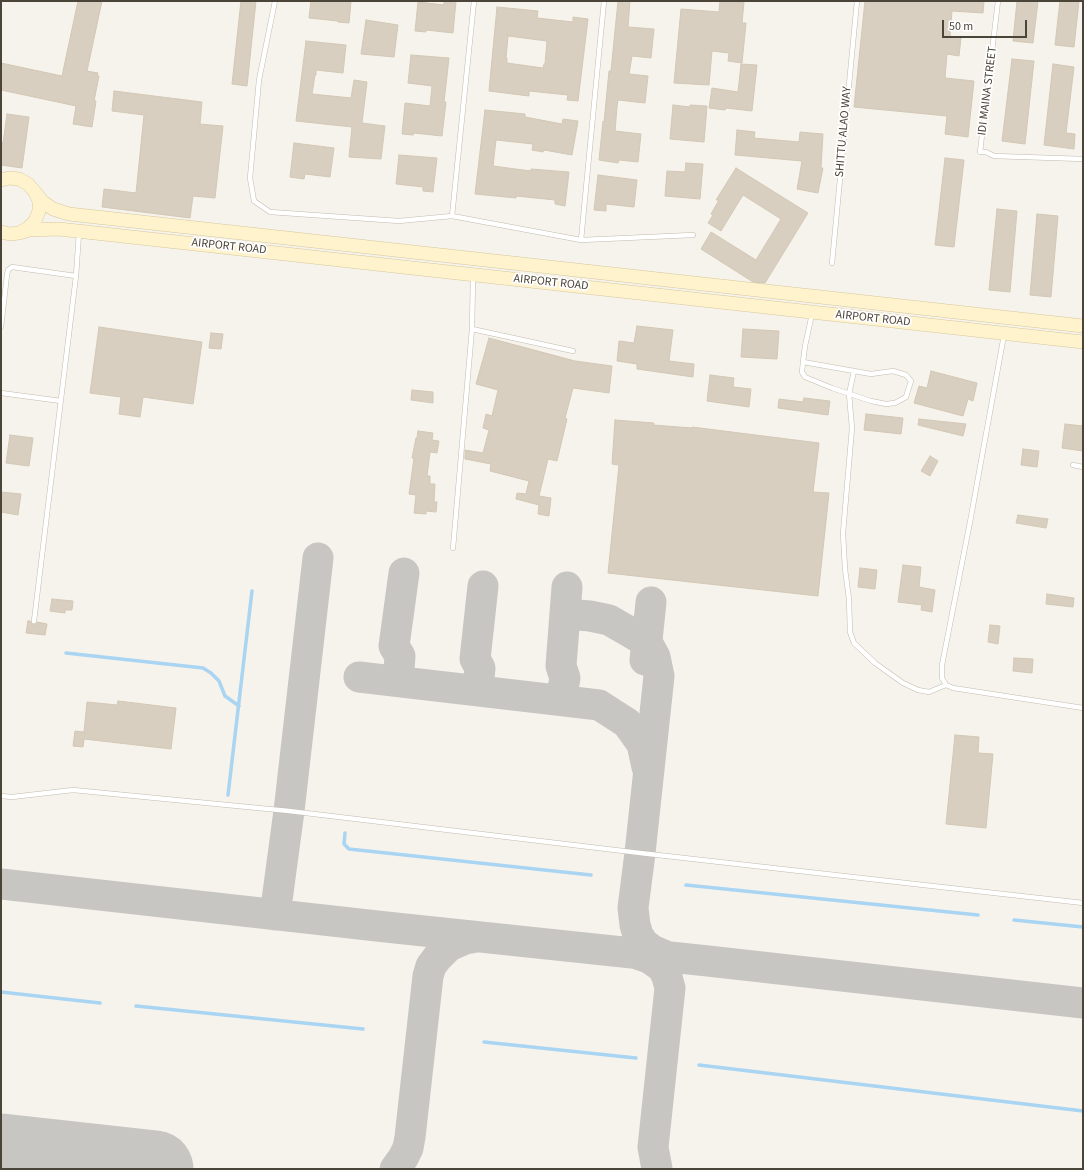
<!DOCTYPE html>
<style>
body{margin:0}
#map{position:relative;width:1084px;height:1170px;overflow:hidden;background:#f6f3ec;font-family:"Source Sans 3",sans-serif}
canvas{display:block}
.frame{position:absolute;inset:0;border:2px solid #4b4439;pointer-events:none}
.scale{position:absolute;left:942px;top:20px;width:85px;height:18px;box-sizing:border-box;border:2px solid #4b4439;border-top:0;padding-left:5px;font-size:12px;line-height:14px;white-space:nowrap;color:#4b4439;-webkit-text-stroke:3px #fff;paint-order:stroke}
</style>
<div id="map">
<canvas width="1084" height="1170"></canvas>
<div class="frame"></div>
<div class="scale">50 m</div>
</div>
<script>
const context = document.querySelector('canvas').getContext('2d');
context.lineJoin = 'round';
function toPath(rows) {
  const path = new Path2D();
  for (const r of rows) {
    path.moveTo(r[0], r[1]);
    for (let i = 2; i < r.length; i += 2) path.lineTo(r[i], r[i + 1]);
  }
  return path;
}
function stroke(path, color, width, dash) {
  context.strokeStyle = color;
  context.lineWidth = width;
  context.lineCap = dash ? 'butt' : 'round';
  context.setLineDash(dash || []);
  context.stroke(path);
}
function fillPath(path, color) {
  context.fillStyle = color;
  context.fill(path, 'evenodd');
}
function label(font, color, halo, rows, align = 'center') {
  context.font = font + ' "Source Sans 3",sans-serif';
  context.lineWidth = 3.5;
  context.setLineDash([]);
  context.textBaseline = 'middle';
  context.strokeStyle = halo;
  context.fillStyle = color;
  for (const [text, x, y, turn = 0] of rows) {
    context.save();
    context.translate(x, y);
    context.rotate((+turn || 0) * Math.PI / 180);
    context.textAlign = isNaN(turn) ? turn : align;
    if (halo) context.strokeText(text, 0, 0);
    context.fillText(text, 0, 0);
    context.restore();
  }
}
const stream = toPath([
 [66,653,203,668,211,673,219,681,225,696,239,706],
 [228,795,252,591],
 [345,833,344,844,349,849,591,875],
 [686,885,978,915],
 [1014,920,1083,927],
 [1,992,100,1003],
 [136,1006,363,1029],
 [484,1042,636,1058],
 [699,1065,1083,1111]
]);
const taxiway = toPath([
 [565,614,590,616,609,620,647,642,655,657,659,676,640,853,633,908,635,925,638,935,643,943,652,950,668,957],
 [645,660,651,602],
 [359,677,599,705,627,723,642,744,647,767],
 [392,681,399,670,400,656,394,646,404,573],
 [471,690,479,678,480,668,475,659,483,586],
 [555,700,563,689,565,678,561,666,567,587],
 [1,884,386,927,708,961,1083,1003],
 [275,915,289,811,318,558],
 [637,954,649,958,663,968,667,977,670,988,653,1147,657,1169],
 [395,1169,403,1158,408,1148,410,1137,428,976,431,966,437,958,449,946,465,939,477,937]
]);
const runway = toPath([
 [1,1152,155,1169]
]);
const building = toPath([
 [78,1,102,1,87,71,98,73,97,76,99,76,94,101,96,101,92,127,73,124,76,106,1,90,1,63,62,76,78,1],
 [241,1,256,1,247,86,232,84,241,1],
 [311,1,351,1,349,23,338,22,338,21,309,18,311,1],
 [444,1,456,1,453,33,426,30,426,32,415,31,418,2,444,5,444,1],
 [618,1,630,1,628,27,654,29,651,58,632,56,629,74,648,76,645,103,618,100,617,107,615,131,641,134,638,162,619,160,618,163,599,160,603,121,604,122,609,71,611,71,618,1],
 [720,1,744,2,742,23,746,23,742,63,728,61,729,53,712,51,709,85,674,83,681,9,719,12,720,1],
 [865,1,951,1,963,2,964,1,984,1,983,13,952,11,950,36,961,38,959,56,947,54,945,78,974,81,968,137,945,134,947,116,854,107,865,1],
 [1017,1,1038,1,1033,43,1013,41,1017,1],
 [1060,1,1079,1,1074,47,1055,45,1060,1],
 [497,7,538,11,537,18,573,22,573,17,588,19,578,101,567,100,568,95,529,91,529,96,489,91,497,7],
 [508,36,547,41,545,64,544,64,543,68,507,63,507,58,506,58,508,36],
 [366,20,398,25,394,57,361,54,366,20],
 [306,41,346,45,343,73,316,70,316,75,315,75,312,94,351,98,354,80,367,82,362,123,385,126,381,159,349,157,352,127,296,121,306,41],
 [411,55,449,58,444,102,446,102,442,136,414,133,413,135,402,134,405,103,430,106,432,86,408,83,411,55],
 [1012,59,1034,61,1025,144,1002,141,1012,59],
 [741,64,757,65,752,111,726,108,725,110,709,108,712,88,738,92,741,64],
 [1053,64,1074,67,1066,133,1075,134,1074,149,1044,145,1053,64],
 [114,91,202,102,200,124,223,126,215,198,193,196,190,218,102,207,104,189,136,193,144,115,112,111,114,91],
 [673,105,690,107,690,105,707,106,704,142,670,139,673,105],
 [485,110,525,114,525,117,562,124,563,119,578,121,572,155,544,150,543,152,532,150,533,144,496,140,493,166,531,171,531,169,569,172,565,206,555,204,555,200,516,196,516,198,475,194,485,110],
 [7,114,29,117,22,168,1,165,1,143,3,143,7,114],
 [737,130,755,132,754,138,799,142,800,132,823,134,821,168,823,168,818,193,797,189,802,161,735,155,737,130],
 [294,143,334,148,330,177,305,174,304,179,290,177,294,143],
 [399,155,437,158,433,192,423,191,423,187,396,184,399,155],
 [945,158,964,160,954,247,935,245,945,158],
 [686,163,703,164,700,199,665,196,667,171,685,172,686,163],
 [736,168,808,213,765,283,753,282,701,249,711,232,756,260,781,219,743,195,721,231,708,223,713,215,711,214,719,200,716,200,736,168],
 [598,175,637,180,634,207,606,204,606,211,594,210,598,175],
 [997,209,1017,211,1010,292,989,290,997,209],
 [1037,214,1058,216,1051,297,1030,295,1037,214],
 [637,326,673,330,669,361,694,364,693,377,637,369,637,364,617,361,619,341,634,343,637,326],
 [99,327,202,342,193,404,143,397,140,417,119,414,121,397,90,393,99,327],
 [743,329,779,331,777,359,741,357,743,329],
 [211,333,223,334,221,349,209,348,211,333],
 [489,338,575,361,612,366,609,393,573,388,565,418,567,419,557,461,548,459,539,496,551,498,549,516,538,514,539,505,516,499,517,493,526,494,529,481,490,471,491,464,465,459,465,450,483,453,489,430,483,428,486,414,492,416,498,390,476,384,489,338],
 [931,371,977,383,973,401,968,399,963,416,914,403,919,386,927,388,931,371],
 [710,375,734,378,733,387,751,389,749,407,707,401,710,375],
 [412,390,433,392,433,403,411,400,412,390],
 [804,398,830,401,828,415,778,408,779,399,803,402,804,398],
 [866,414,903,418,901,434,864,430,866,414],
 [919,419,966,424,963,436,918,425,919,419],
 [615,420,654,423,653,425,692,428,692,427,819,443,813,492,829,493,818,596,608,573,619,465,612,464,615,420],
 [1065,424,1083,426,1083,451,1062,448,1065,424],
 [418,431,433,433,432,440,439,441,437,453,430,452,427,476,430,476,430,484,435,484,434,502,437,502,436,512,426,511,426,514,414,513,416,495,409,494,414,458,412,458,416,438,417,438,418,431],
 [10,435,33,438,29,466,6,463,10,435],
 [1023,449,1039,451,1037,467,1021,465,1023,449],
 [930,456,938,461,930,476,921,471,930,456],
 [1,492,21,494,18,515,1,512,1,492],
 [1018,515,1048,519,1046,528,1016,523,1018,515],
 [903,565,921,567,919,587,935,590,932,612,921,610,922,605,898,602,903,565],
 [860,568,877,570,875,589,858,587,860,568],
 [1047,594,1074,598,1073,607,1046,604,1047,594],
 [52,599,73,601,72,610,65,610,65,613,50,611,52,599],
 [28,621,30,621,33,625,36,624,37,622,47,624,45,635,26,633,28,621],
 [990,625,1000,626,998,644,988,642,990,625],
 [1014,658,1033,659,1032,673,1013,671,1014,658],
 [118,701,176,708,171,749,84,739,83,747,73,746,75,731,84,732,87,702,117,705,118,701],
 [955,735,979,737,978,753,993,754,986,828,946,824,955,735]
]);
const service = toPath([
 [275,1,259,80,250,178,254,201,270,212,399,221,452,216,581,240,693,235],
 [998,1,980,152,986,152,994,156,1083,159],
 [452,216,474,1],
 [581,240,604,1],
 [832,263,857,1],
 [1,327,7,275,8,270,12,267,76,276],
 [472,329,573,351],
 [1004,335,970,522,942,665,942,678,946,685,953,688,1083,708],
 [803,362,871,374,893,371,906,375,911,381,906,397,895,403,886,404,871,401,832,388,805,377,802,372,803,362,805,346,812,314],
 [854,371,849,394,852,428,843,533,845,569,849,599,850,632,854,643,875,663,903,683,918,690,929,692,946,685],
 [1,393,61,401],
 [1073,465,1083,467],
 [453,548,472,329,473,276],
 [34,621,76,276,79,233],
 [1,796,12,797,73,790,289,811,640,853,1083,903]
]);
const secondary = toPath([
 [1,180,9,178,19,179,28,184,35,192,39,201,39,211,35,221,28,228,19,233,10,234,1,232],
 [35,192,43,202,53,209,69,214,1083,326],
 [19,233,29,230,59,229,1083,342]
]);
const streetNames = [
 ["IDI MAINA STREET",988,91,-83],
 ["SHITTU ALAO WAY",844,132,-85],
 ["AIRPORT ROAD",229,247,6],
 ["AIRPORT ROAD",551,283,6],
 ["AIRPORT ROAD",873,319,6]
];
stroke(stream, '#a9d4f2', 3.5);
stroke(taxiway, '#c8c6c3', 31);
stroke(runway, '#c8c6c3', 77);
fillPath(building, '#d8cfc1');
stroke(building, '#d3c7b4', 1);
stroke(service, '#c2bbae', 5.5);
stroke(secondary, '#d6c79b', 14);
stroke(service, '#fff', 4.5);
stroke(secondary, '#fff3cd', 13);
label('12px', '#4b4439', '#fff', streetNames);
</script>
